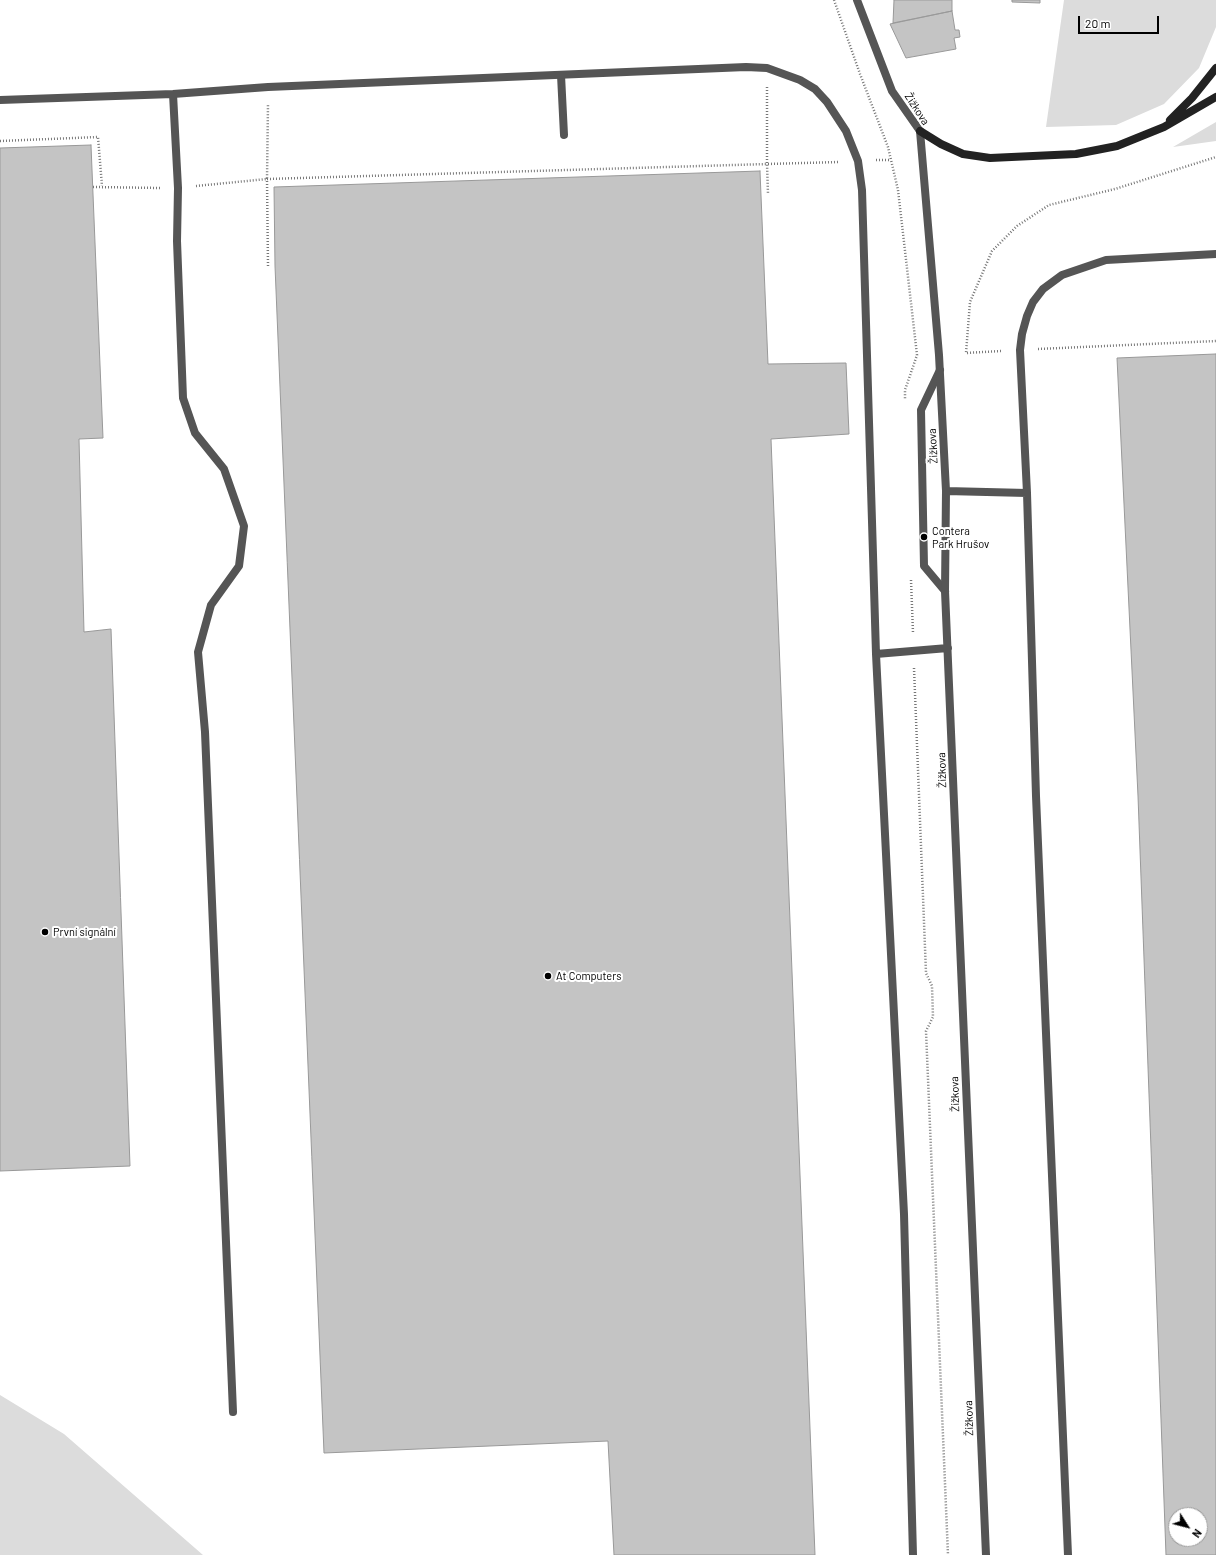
<!DOCTYPE html>
<meta charset="utf-8">
<style>
body{margin:0}
#map{position:relative;width:1216px;height:1555px;overflow:hidden;background:#fff;font-family:Barlow,sans-serif}
canvas{display:block}
.north{position:absolute;left:1168px;top:1507px;width:40px;height:40px;box-sizing:border-box;background:#fff;border:1px solid #999;border-radius:50%;rotate:126deg;font-size:11px;font-weight:700;line-height:16px;text-align:center;color:#000}
.north::after{content:'';display:block;margin:auto;width:14px;height:18px;background:#000;clip-path:polygon(50% 0,100% 100%,50% 72%,0 100%)}
.scale{position:absolute;left:1078px;top:16px;width:81px;height:18px;box-sizing:border-box;border:2px solid #000;border-top:0;padding-left:5px;font-size:12px;line-height:14px;white-space:nowrap;color:#000;-webkit-text-stroke:3px #fff;paint-order:stroke}
</style>
<div id="map">
<canvas width="1216" height="1555"></canvas>
<div class="north">N</div>
<div class="scale">20 m</div>
</div>
<script>
const context = document.querySelector('canvas').getContext('2d');
context.lineJoin = 'round';
function fillPath(path, color) {
  context.fillStyle = color;
  context.fill(path, 'evenodd');
}
function toPath(rows) {
  const path = new Path2D();
  for (const r of rows) {
    path.moveTo(r[0], r[1]);
    for (let i = 2; i < r.length; i += 2) path.lineTo(r[i], r[i + 1]);
  }
  return path;
}
function stroke(path, color, width, dash) {
  context.strokeStyle = color;
  context.lineWidth = width;
  context.lineCap = dash ? 'butt' : 'round';
  context.setLineDash(dash || []);
  context.stroke(path);
}
function label(font, color, halo, rows, align = 'center') {
  context.font = font + ' Barlow,sans-serif';
  context.lineWidth = 4;
  context.setLineDash([]);
  context.textBaseline = 'middle';
  context.strokeStyle = halo;
  context.fillStyle = color;
  for (const [text, x, y, turn = 0] of rows) {
    context.save();
    context.translate(x, y);
    context.rotate((+turn || 0) * Math.PI / 180);
    context.textAlign = isNaN(turn) ? turn : align;
    if (halo) context.strokeText(text, 0, 0);
    context.fillText(text, 0, 0);
    context.restore();
  }
}
const green = toPath([
 [1064,0,1216,0,1216,27,1199,68,1164,104,1116,125,1046,127],
 [1216,122,1216,141,1173,147],
 [0,1395,64,1434,203,1555,0,1555]
]);
const building = toPath([
 [894,0,952,0,952,11,893,23,894,0],
 [1012,0,1040,0,1040,3,1012,2,1012,0],
 [952,11,955,30,959,30,960,37,954,38,956,49,906,58,890,24,952,11],
 [91,145,103,438,79,439,84,632,111,629,130,1166,0,1171,0,148,91,145],
 [760,171,768,364,846,363,849,434,771,439,815,1555,614,1555,608,1441,324,1453,275,266,274,187,760,171],
 [1216,354,1216,1555,1166,1555,1138,796,1117,358,1216,354],
 [1176,1515,1200,1515,1200,1539,1176,1539,1176,1515]
]);
const path = toPath([
 [834,0,860,74,888,147,898,190,917,355,905,390,905,399],
 [767,87,767,164,839,162],
 [0,141,98,137,102,186],
 [876,160,891,160],
 [196,186,267,179,268,104],
 [93,187,161,188],
 [268,266,267,179,767,164,768,194],
 [1038,349,1216,341],
 [1001,351,966,353,970,302,992,251,1017,226,1049,205,1115,189,1216,157],
 [911,580,913,633],
 [914,668,926,973,932,986,933,1017,926,1031,948,1555]
]);
const service = toPath([
 [561,75,564,135],
 [940,370,921,410,924,566,945,591]
]);
const minor = toPath([
 [173,94,178,188,177,241,183,398,195,433,224,469,244,526,239,566,211,605,198,652,205,732,233,1412],
 [0,100,173,94,268,87,746,67,767,68,800,80,815,89,827,102,846,131,858,161,862,190,876,654,904,1214,913,1555],
 [920,131,939,355,946,491,945,591,986,1555],
 [946,491,1027,493,1020,350,1022,334,1027,316,1033,302,1043,289,1062,275,1106,260,1216,254],
 [1027,493,1036,796,1068,1555],
 [876,654,948,648]
]);
const tertiary = toPath([
 [857,0,892,91,920,131]
]);
const secondary = toPath([
 [1170,120,1192,98,1216,68],
 [920,131,941,144,963,154,990,158,1076,154,1117,146,1164,127,1216,97]
]);
const markers = [
 [924,537,4,"#000"],
 [45,932,4,"#000"],
 [548,976,4,"#000"]
];
const streetNames = [
 ["Žižkova",917,109,57],
 ["Žižkova",933,446,-93],
 ["Žižkova",942,770,-92],
 ["Žižkova",955,1094,-92],
 ["Žižkova",969,1418,-92]
];
const poiNames = [
 ["Contera",932,531],
 ["Park Hrušov",932,544],
 ["První signální",53,932],
 ["At Computers",556,976]
];
fillPath(green, '#dcdcdc');
fillPath(building, '#c4c4c4');
stroke(building, '#999', 1);
stroke(path, '#777', 2.5, [1, 2]);
stroke(service, '#555', 8);
stroke(minor, '#555', 8);
stroke(tertiary, '#555', 8);
stroke(secondary, '#222', 8);
for (const [x, y, r, color] of markers) {
  const dot = new Path2D();
  dot.arc(x, y, r, 0, 2 * Math.PI);
  context.fillStyle = color;
  context.fill(dot);
  stroke(dot, '#fff', 1.5);
}
label('11px', '#000', '#fff', streetNames);
label('11px', '#000', '#fff', poiNames, 'left');
</script>
